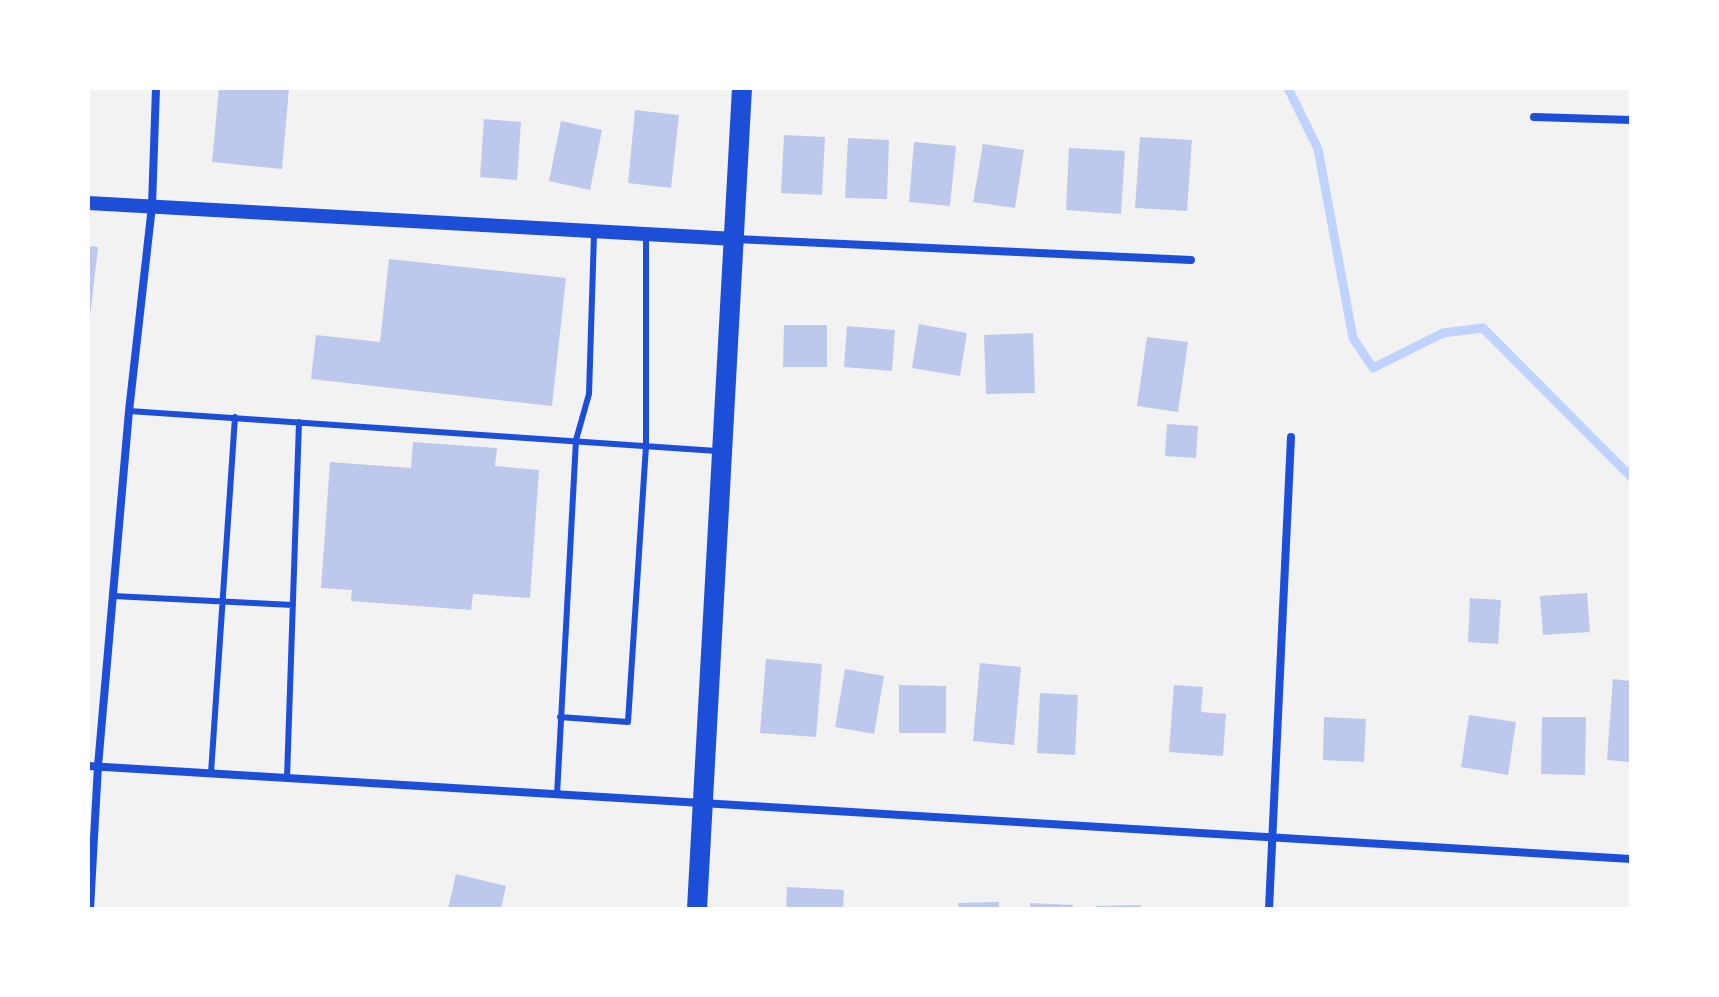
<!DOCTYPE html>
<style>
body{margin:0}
#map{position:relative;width:1719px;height:997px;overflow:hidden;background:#f2f2f2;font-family:"Work Sans",sans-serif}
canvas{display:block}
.frame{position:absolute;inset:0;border:90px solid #fff;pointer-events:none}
</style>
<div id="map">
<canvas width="1719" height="997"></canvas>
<div class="frame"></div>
</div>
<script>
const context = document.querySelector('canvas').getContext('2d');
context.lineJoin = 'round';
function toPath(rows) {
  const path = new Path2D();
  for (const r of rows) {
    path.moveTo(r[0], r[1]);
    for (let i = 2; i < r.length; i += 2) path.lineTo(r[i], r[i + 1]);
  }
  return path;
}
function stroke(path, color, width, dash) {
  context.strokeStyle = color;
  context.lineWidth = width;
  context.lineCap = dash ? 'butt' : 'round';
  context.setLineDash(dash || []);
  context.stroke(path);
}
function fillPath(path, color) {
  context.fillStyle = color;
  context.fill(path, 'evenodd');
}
const stream = toPath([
 [1288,88,1318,149,1353,338,1373,368,1443,333,1483,328,1631,477]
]);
const building = toPath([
 [219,88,289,88,282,169,212,162],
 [635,110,679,115,671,188,628,183],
 [484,119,521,122,517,180,480,177],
 [561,121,602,130,590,190,549,181],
 [784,135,825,137,822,195,781,193],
 [1140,137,1192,140,1187,211,1135,208],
 [848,138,889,140,887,199,845,198],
 [914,142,956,146,950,206,909,202],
 [983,144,1024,150,1015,208,973,202],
 [1069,148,1125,151,1121,214,1066,210],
 [88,246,98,247,90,317,88,317],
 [389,259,566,278,552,406,311,379,316,335,380,342],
 [919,324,967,333,960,376,912,368],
 [784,325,827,325,827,367,783,367],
 [847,326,895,330,892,371,844,367],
 [1033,333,1035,393,986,394,984,335],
 [1147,337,1188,342,1178,412,1137,406],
 [1167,424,1198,426,1196,458,1165,456],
 [413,442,497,448,495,466,539,470,530,598,473,594,471,610,351,601,352,590,321,588,330,462,411,468],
 [1587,593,1590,632,1543,635,1540,596],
 [1470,598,1501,600,1498,644,1468,642],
 [766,659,822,664,816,737,760,733],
 [980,663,1021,667,1014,745,973,741],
 [845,669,884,676,874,734,835,727],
 [1613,679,1631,681,1631,762,1607,760],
 [899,685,946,686,946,733,899,733],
 [1174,685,1203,687,1201,712,1226,714,1223,756,1169,752],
 [1040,693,1078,695,1075,755,1037,753],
 [1469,715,1516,722,1508,775,1461,767],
 [1324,717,1366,719,1364,762,1323,760],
 [1542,717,1586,717,1585,775,1541,774],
 [456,874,506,886,501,909,448,909],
 [787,887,844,890,843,909,786,909],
 [999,902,999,909,959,909,958,903],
 [1030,903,1073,905,1073,909,1030,909],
 [1141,905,1141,909,1096,909,1096,906]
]);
const service = toPath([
 [129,411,717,451],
 [113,596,293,605],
 [560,717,628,722,646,446,646,234],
 [211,773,235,417],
 [287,778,299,422],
 [557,795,576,440,589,394,594,234]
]);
const minor = toPath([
 [1534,117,1631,120],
 [735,239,1191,260],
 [88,766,1631,859],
 [90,909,98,766,129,411,152,206,156,88],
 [1269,909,1291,437]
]);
const tertiary = toPath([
 [88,203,735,239]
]);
const primary = toPath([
 [697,909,742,88]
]);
stroke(stream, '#bfd3fe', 9);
fillPath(building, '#bdc9ec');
stroke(service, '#1d4ed8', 6);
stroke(minor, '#1d4ed8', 8);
stroke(tertiary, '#1d4ed8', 14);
stroke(primary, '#1d4ed8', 20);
</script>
